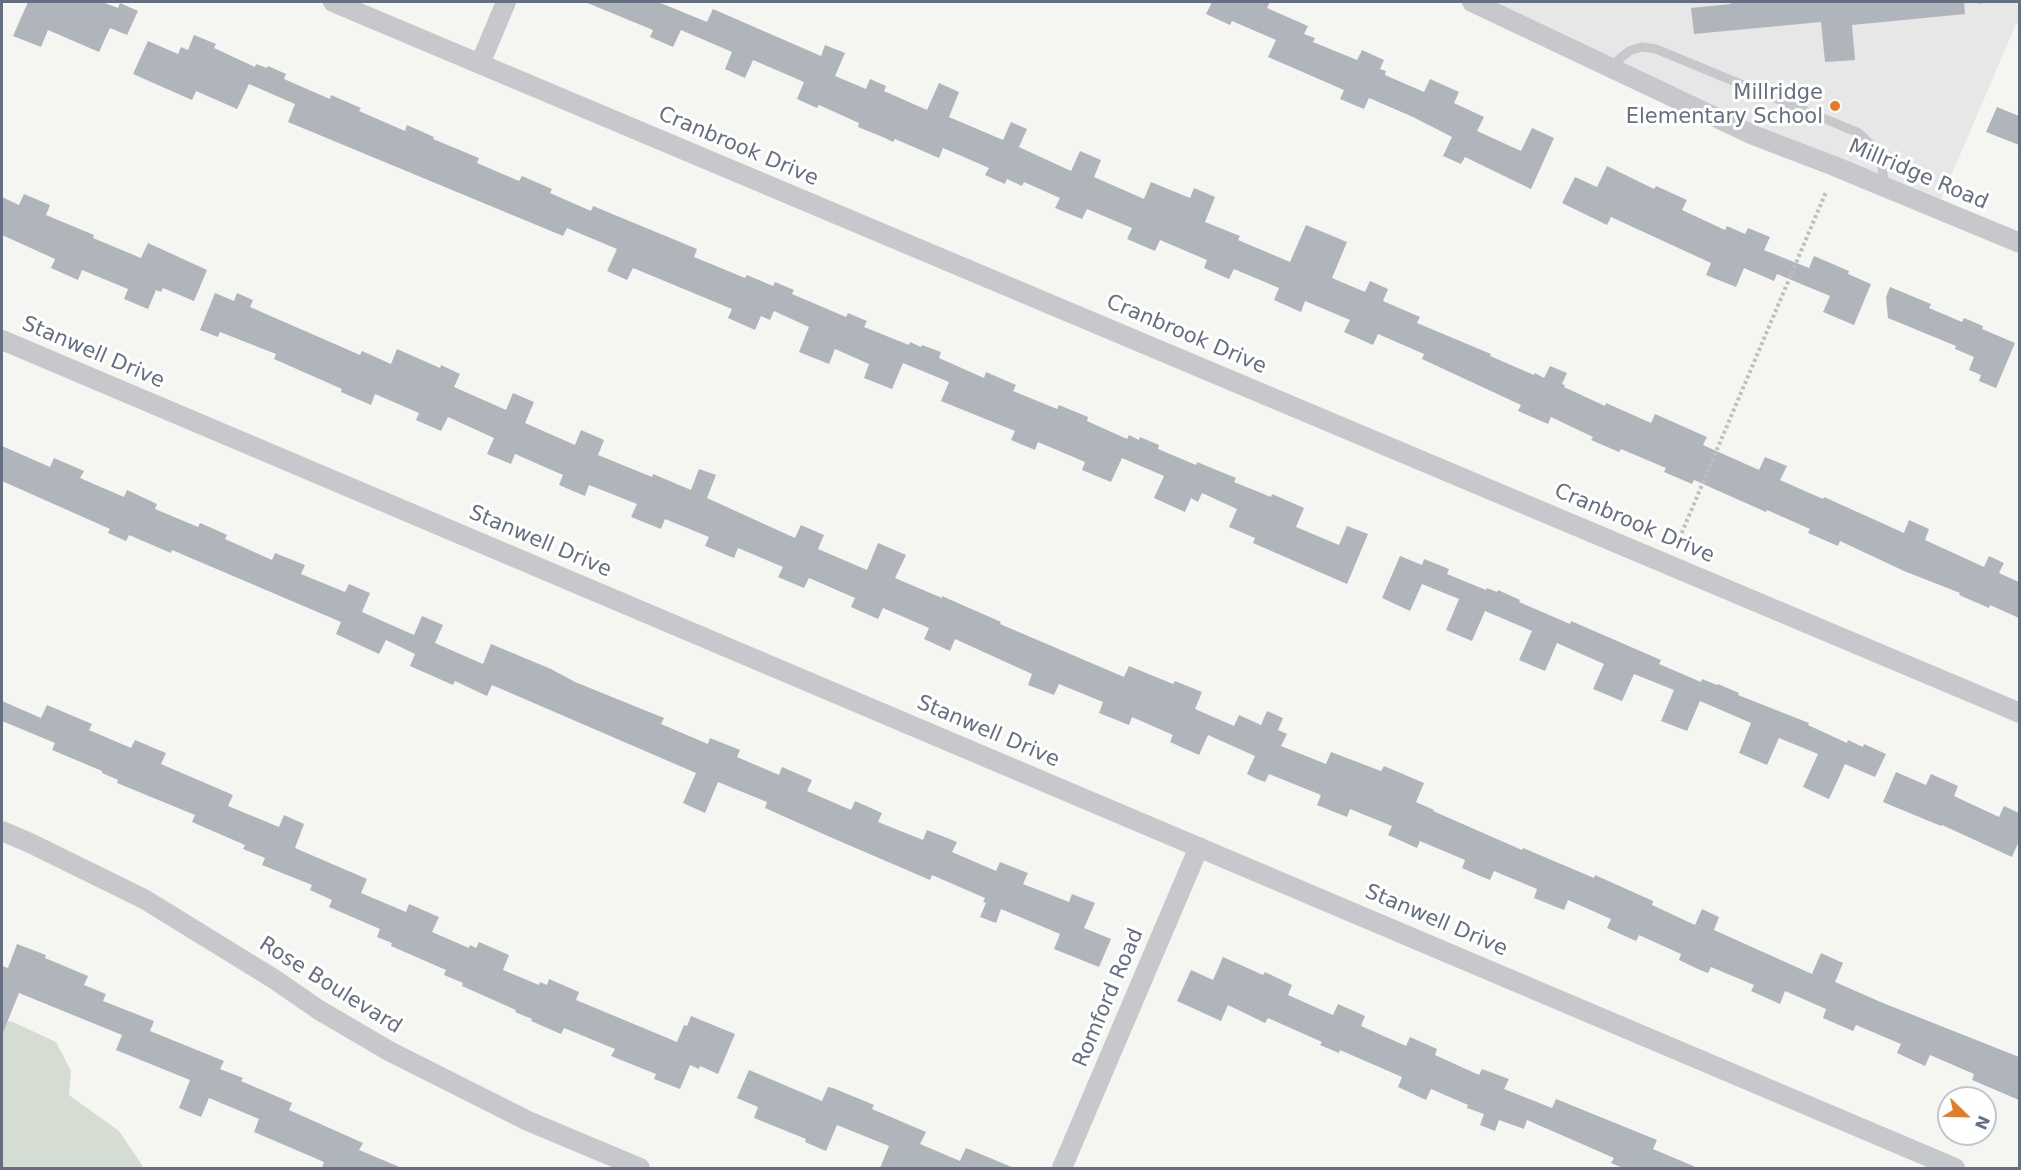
<!DOCTYPE html>
<style>
body{margin:0}
#map{position:relative;width:2021px;height:1170px;overflow:hidden;background:#f5f6f2;font-family:"DejaVu Sans",sans-serif}
canvas{display:block}
.frame{position:absolute;inset:0;border:3px solid #646f84;pointer-events:none}
.north{position:absolute;left:1937px;top:1086px;width:60px;height:60px;box-sizing:border-box;background:#fff;border:2px solid #c1c5ce;border-radius:50%;rotate:113deg;font-size:16px;font-weight:700;line-height:24px;text-align:center;color:#646f84}
.north::after{content:'';display:block;margin:auto;width:21px;height:27px;background:#e67b23;clip-path:polygon(50% 0,100% 100%,50% 72%,0 100%)}
</style>
<div id="map">
<canvas width="2021" height="1170"></canvas>
<div class="frame"></div>
<div class="north">N</div>
</div>
<script>
const context = document.querySelector('canvas').getContext('2d');
context.lineJoin = 'round';
function fillPath(path, color) {
  context.fillStyle = color;
  context.fill(path, 'evenodd');
}
function toPath(rows) {
  const path = new Path2D();
  for (const r of rows) {
    path.moveTo(r[0], r[1]);
    for (let i = 2; i < r.length; i += 2) path.lineTo(r[i], r[i + 1]);
  }
  return path;
}
function stroke(path, color, width, dash) {
  context.strokeStyle = color;
  context.lineWidth = width;
  context.lineCap = dash ? 'butt' : 'round';
  context.setLineDash(dash || []);
  context.stroke(path);
}
function label(font, color, halo, rows, align = 'center') {
  context.font = font + ' "DejaVu Sans",sans-serif';
  context.lineWidth = 6;
  context.setLineDash([]);
  context.textBaseline = 'middle';
  context.strokeStyle = halo;
  context.fillStyle = color;
  for (const [text, x, y, turn = 0] of rows) {
    context.save();
    context.translate(x, y);
    context.rotate((+turn || 0) * Math.PI / 180);
    context.textAlign = isNaN(turn) ? turn : align;
    if (halo) context.strokeText(text, 0, 0);
    context.fillText(text, 0, 0);
    context.restore();
  }
}
const built = toPath([
 [1472,2,2019,2,2020,25,2016,24,1937,209]
]);
const green = toPath([
 [11,1021,56,1042,71,1071,69,1095,119,1131,144,1168,2,1168,2,1023]
]);
const building = toPath([
 [28,2,102,2,118,8,120,3,138,11,127,35,110,28,99,52,48,30,41,47,13,36],
 [585,2,658,2,707,22,713,9,821,56,825,45,845,53,835,76,866,89,870,79,886,86,884,91,927,110,939,83,959,92,949,117,1003,140,1011,122,1027,129,1019,147,1071,171,1080,151,1101,160,1094,177,1144,199,1151,182,1190,198,1194,188,1215,197,1205,222,1240,236,1238,240,1290,262,1306,225,1347,242,1332,278,1365,292,1370,281,1388,289,1383,301,1420,317,1417,323,1491,354,1490,356,1534,375,1535,373,1544,378,1550,366,1567,373,1562,384,1565,385,1564,387,1605,406,1606,403,1651,423,1655,414,1707,437,1703,445,1759,470,1765,457,1787,466,1780,480,1823,499,1824,497,1904,533,1909,520,1929,529,1925,540,1984,567,1989,556,2004,563,1999,573,2019,582,2019,618,1990,605,1989,608,1959,595,1960,593,1904,571,1840,541,1838,546,1808,533,1810,529,1767,510,1766,512,1694,480,1692,484,1664,472,1666,468,1621,449,1619,452,1591,440,1593,437,1551,417,1548,424,1518,411,1521,405,1422,359,1424,354,1378,334,1373,345,1344,332,1350,320,1305,301,1301,312,1274,300,1279,288,1234,269,1229,279,1204,268,1207,260,1160,240,1155,251,1127,239,1132,228,1087,209,1082,219,1055,208,1060,198,1024,182,1022,186,1007,179,1005,184,985,175,989,168,943,148,939,158,895,139,893,142,885,138,858,127,859,123,819,105,817,108,797,99,804,82,753,60,745,78,725,69,732,52,681,30,673,47,650,37,653,30],
 [1212,2,1270,2,1267,8,1308,26,1304,34,1315,38,1313,42,1357,60,1362,50,1384,60,1380,69,1386,71,1385,75,1424,92,1430,79,1459,92,1454,103,1484,117,1477,131,1521,151,1532,128,1554,138,1531,189,1465,157,1461,164,1443,156,1452,137,1413,117,1369,98,1364,109,1340,99,1344,90,1268,57,1276,40,1232,21,1230,25,1206,14],
 [1731,2,1964,2,1965,14,1852,25,1855,60,1825,62,1821,22,1694,34,1691,8,1731,4],
 [194,35,216,44,214,48,255,67,256,64,267,68,268,66,286,74,284,79,330,99,331,95,361,108,359,111,405,131,407,125,434,137,433,139,479,158,477,163,519,181,522,176,552,189,550,193,591,211,593,206,697,249,694,257,745,278,747,275,773,286,775,282,794,290,792,294,846,317,848,313,867,321,864,327,909,345,910,342,921,347,922,345,941,352,939,358,984,378,986,372,1016,385,1013,391,1057,409,1059,405,1088,417,1087,421,1127,439,1129,435,1139,440,1140,437,1159,445,1158,449,1196,465,1197,462,1236,478,1234,482,1271,497,1272,494,1304,508,1296,527,1339,545,1347,526,1368,534,1347,584,1253,543,1255,538,1229,527,1237,509,1202,493,1198,502,1191,498,1185,512,1154,498,1164,476,1122,458,1111,482,1082,470,1085,462,1038,442,1035,450,1011,440,1015,431,941,401,949,382,903,363,892,389,864,378,869,364,835,349,829,364,799,352,809,327,774,311,770,320,761,316,755,330,728,318,732,309,633,268,627,280,607,271,617,249,567,228,563,236,288,122,295,104,249,84,237,109,196,91,192,100,133,74,148,41,178,54,181,47,188,50],
 [1997,107,2019,116,2019,145,1986,132],
 [1607,166,1654,189,1656,186,1687,200,1682,210,1725,230,1727,226,1745,234,1748,228,1770,237,1764,250,1809,268,1814,256,1849,271,1848,274,1871,284,1854,325,1823,312,1830,296,1777,274,1774,281,1744,268,1736,287,1706,275,1711,263,1611,217,1607,225,1562,203,1575,177,1597,187],
 [24,194,50,205,46,215,94,235,93,238,141,258,148,243,207,270,194,301,163,288,161,292,156,290,148,309,124,299,128,289,82,270,78,280,51,268,55,259,2,235,2,197,19,205],
 [1890,287,1931,304,1929,308,1962,322,1964,318,1983,326,1982,329,2015,343,1996,388,1979,381,1981,375,1969,370,1974,357,1955,349,1956,346,1888,318,1886,297],
 [215,293,234,301,237,293,253,300,250,307,360,355,362,351,391,364,397,349,440,368,441,365,460,374,454,387,506,410,513,393,534,402,525,423,575,445,581,430,604,440,598,455,652,477,653,474,691,490,699,469,716,475,707,498,795,538,801,525,824,535,818,549,867,570,878,543,906,555,895,578,942,598,942,596,1001,622,1000,624,1124,677,1129,666,1173,684,1175,681,1202,692,1195,709,1234,726,1239,715,1261,725,1267,711,1283,718,1278,730,1287,734,1281,746,1326,764,1331,752,1381,771,1384,766,1424,783,1416,802,1434,810,1433,811,1522,850,1523,848,1594,878,1595,875,1653,901,1652,905,1695,925,1702,909,1719,917,1714,930,1812,974,1821,953,1843,963,1835,982,1883,1003,2019,1057,2019,1100,1972,1080,1974,1074,1930,1055,1925,1066,1897,1053,1901,1044,1856,1025,1853,1031,1823,1018,1826,1009,1785,991,1780,1004,1751,991,1754,985,1711,967,1708,973,1700,970,1679,960,1681,954,1639,935,1636,941,1607,928,1611,919,1568,900,1564,910,1534,898,1537,889,1494,871,1490,880,1480,876,1462,868,1465,860,1420,841,1417,848,1388,835,1392,826,1350,809,1347,817,1317,805,1321,795,1269,774,1265,782,1257,779,1247,774,1255,756,1208,735,1199,755,1170,742,1173,735,1132,717,1129,725,1099,713,1103,702,1059,684,1054,695,1028,685,1032,674,955,639,950,651,924,639,929,628,883,608,878,619,851,607,855,598,809,578,804,588,778,577,783,567,738,548,734,558,705,546,709,537,665,519,661,529,631,517,637,504,589,485,585,496,559,485,563,475,515,454,511,464,487,454,494,438,448,417,441,431,416,420,419,413,375,394,371,405,341,392,342,389,274,359,276,354,220,332,218,337,200,330],
 [2,446,50,467,54,458,84,471,80,478,124,497,127,490,157,504,155,509,198,527,200,523,214,529,227,535,225,539,272,560,275,553,305,565,301,574,345,592,349,584,370,593,362,612,414,635,422,616,443,625,435,643,483,664,491,644,551,669,575,682,664,718,661,724,708,744,710,738,740,750,737,757,779,775,782,767,812,780,807,791,851,810,855,801,882,813,878,822,923,840,927,830,957,842,952,852,996,871,1000,862,1028,873,1023,884,1069,902,1072,894,1095,903,1084,928,1111,939,1099,967,1054,949,1060,934,1001,909,996,923,980,917,986,903,983,902,985,898,932,875,930,880,830,837,765,808,767,802,718,782,705,813,683,803,696,773,492,685,487,696,455,681,453,685,410,666,415,654,386,640,379,654,336,634,341,622,172,550,171,553,129,535,126,541,108,533,110,529,2,481],
 [1400,556,1422,565,1424,559,1449,569,1447,574,1486,590,1487,588,1497,592,1498,590,1520,600,1519,602,1570,624,1571,621,1661,660,1659,664,1701,682,1702,679,1717,685,1718,684,1739,693,1738,695,1809,723,1808,725,1847,743,1848,740,1863,747,1864,744,1886,754,1875,777,1845,764,1829,799,1803,787,1818,754,1779,738,1767,765,1739,753,1751,723,1700,701,1687,731,1661,721,1674,690,1634,674,1622,701,1593,689,1604,664,1557,643,1545,671,1519,660,1532,631,1485,611,1472,641,1446,630,1459,599,1422,584,1410,611,1382,598],
 [2,701,41,718,47,705,92,724,89,730,131,748,135,740,166,753,161,764,233,795,228,806,279,827,284,815,304,824,295,848,367,879,361,893,406,912,409,904,439,917,432,932,469,948,470,945,476,948,479,942,509,955,503,970,539,985,540,982,547,985,549,979,579,992,576,1000,677,1042,684,1025,687,1026,691,1016,735,1034,718,1074,700,1066,699,1069,690,1065,680,1089,654,1079,656,1074,611,1056,615,1049,564,1028,561,1034,531,1021,532,1019,515,1012,516,1010,462,986,463,983,444,975,446,970,391,946,392,943,377,937,380,929,329,907,332,900,310,890,312,885,262,865,265,858,243,849,245,845,192,822,195,815,117,783,118,780,102,773,102,771,52,750,55,743,2,721],
 [1896,772,1926,785,1931,774,1958,786,1954,796,1999,817,2004,806,2019,813,2019,841,2012,857,1942,825,1941,826,1883,802],
 [17,944,46,955,45,958,88,976,84,985,106,994,103,1001,154,1021,150,1031,224,1061,220,1069,243,1078,241,1081,292,1103,289,1110,363,1143,359,1150,402,1168,322,1168,324,1162,254,1132,259,1119,209,1098,201,1117,179,1108,190,1080,116,1050,122,1035,19,993,2,1035,2,966,8,968],
 [1223,957,1263,975,1265,972,1292,985,1288,995,1333,1015,1338,1004,1365,1016,1361,1026,1406,1046,1410,1037,1437,1049,1435,1055,1479,1075,1482,1069,1509,1079,1504,1089,1552,1108,1556,1099,1657,1140,1653,1149,1698,1168,1623,1168,1611,1163,1614,1158,1527,1120,1524,1129,1499,1120,1495,1131,1480,1125,1484,1114,1467,1108,1468,1105,1431,1089,1426,1100,1398,1087,1402,1077,1340,1050,1339,1053,1320,1045,1322,1042,1268,1018,1265,1023,1228,1005,1221,1021,1177,1001,1191,970,1213,980],
 [749,1070,822,1101,828,1087,833,1088,874,1105,872,1109,926,1132,920,1144,960,1161,966,1148,1014,1168,880,1168,889,1146,837,1125,826,1151,805,1142,806,1139,754,1118,758,1107,737,1098]
]);
const path = toPath([
 [1981,2,1982,3],
 [1677,544,1826,192]
]);
const lane = toPath([
 [1610,67,1629,51,1642,47,1656,49,1859,133,1879,152,1885,185]
]);
const street = toPath([
 [333,2,2020,713],
 [1472,2,1753,135,1834,166,2020,243],
 [480,64,506,2],
 [2,340,1955,1168],
 [2,831,30,843,144,899,274,979,319,1010,389,1051,528,1121,640,1168],
 [1062,1168,1199,847]
]);
const markers = [
 [1835,106,6,"#e67b23"]
];
const poiNames = [
 ["Millridge",1823,94],
 ["Elementary School",1823,118]
];
const streetNames = [
 ["Cranbrook Drive",738,147,23],
 ["Millridge Road",1918,175,23],
 ["Cranbrook Drive",1186,335,23],
 ["Stanwell Drive",93,353,23],
 ["Cranbrook Drive",1634,524,23],
 ["Stanwell Drive",540,542,23],
 ["Stanwell Drive",988,732,23],
 ["Stanwell Drive",1436,921,23],
 ["Rose Boulevard",330,986,32],
 ["Romford Road",1109,998,-67]
];
fillPath(built, '#e6e7e6');
fillPath(green, '#d5ddd3');
fillPath(building, '#b0b5bc');
stroke(path, '#bdbec1', 4, [3, 3]);
stroke(lane, '#c6c8cc', 9);
stroke(street, '#c6c8cc', 20);
for (const [x, y, r, color] of markers) {
  const dot = new Path2D();
  dot.arc(x, y, r, 0, 2 * Math.PI);
  context.fillStyle = color;
  context.fill(dot);
  stroke(dot, '#fff', 2);
}
label('21px', '#646f84', '#fff', poiNames, 'right');
label('21px', '#646f84', '#fff', streetNames);
</script>
